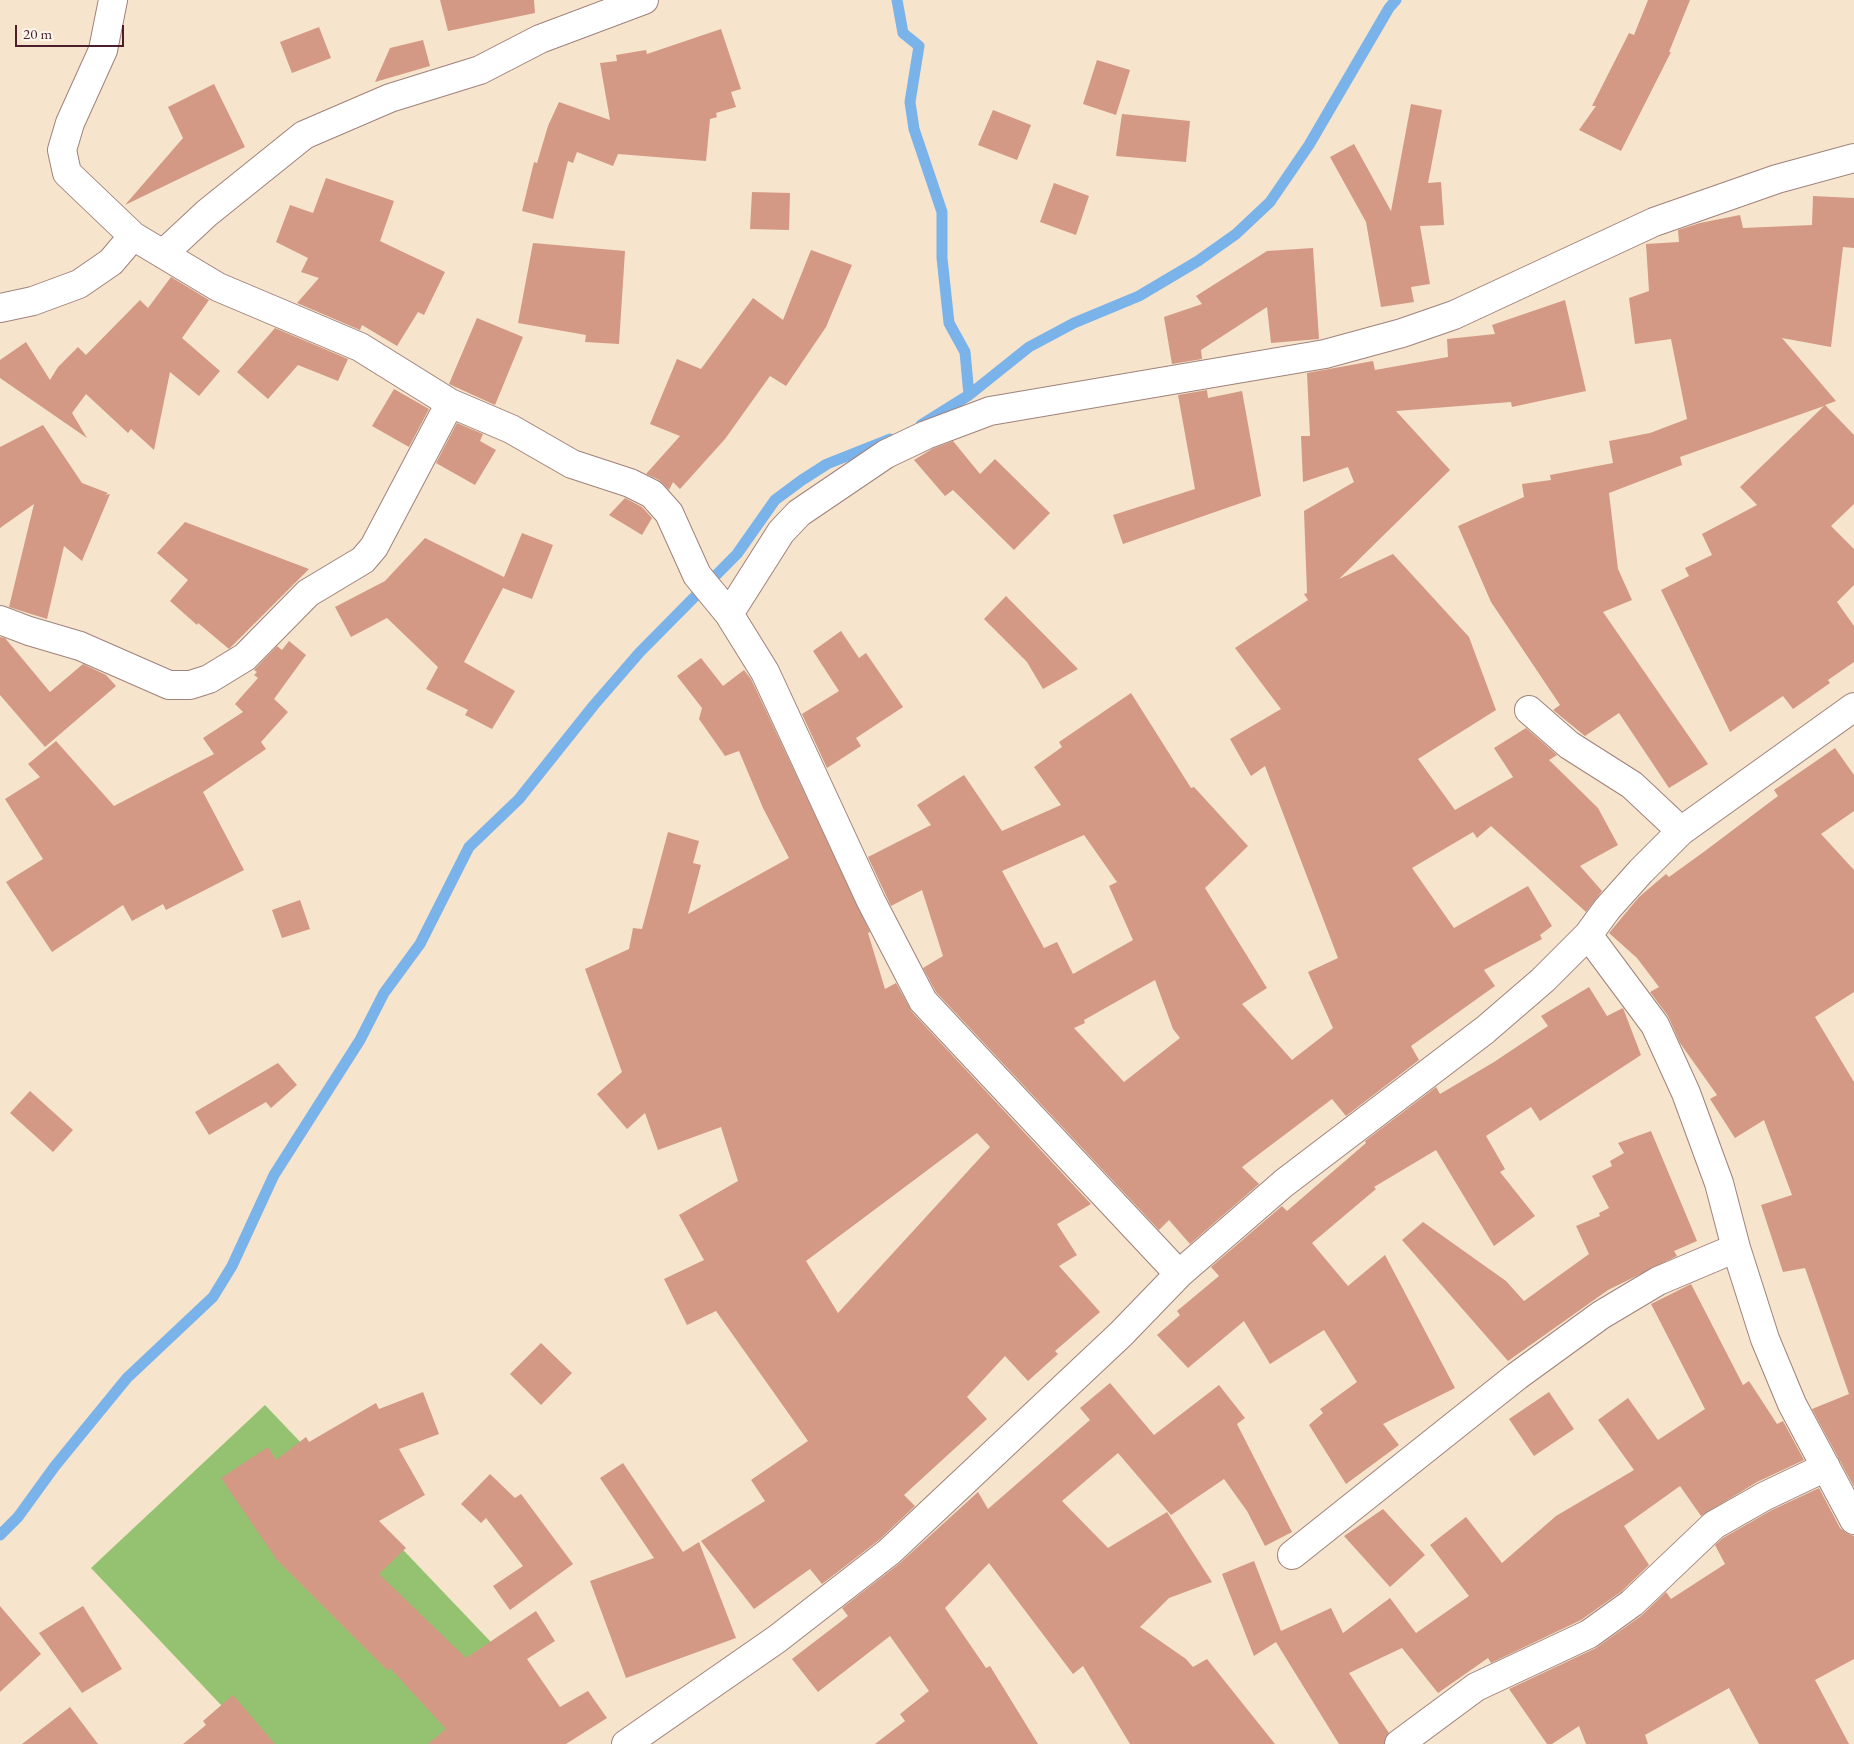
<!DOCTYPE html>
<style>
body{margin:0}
#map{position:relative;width:1854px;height:1744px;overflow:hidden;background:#f6e4cc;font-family:"EB Garamond",serif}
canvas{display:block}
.scale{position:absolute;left:15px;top:25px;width:109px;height:22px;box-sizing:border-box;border:2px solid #4a1f2b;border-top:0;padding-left:6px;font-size:15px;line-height:18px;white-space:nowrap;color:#4a1f2b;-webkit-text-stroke:4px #fbf7ec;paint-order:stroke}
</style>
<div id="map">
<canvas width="1854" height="1744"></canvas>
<div class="scale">20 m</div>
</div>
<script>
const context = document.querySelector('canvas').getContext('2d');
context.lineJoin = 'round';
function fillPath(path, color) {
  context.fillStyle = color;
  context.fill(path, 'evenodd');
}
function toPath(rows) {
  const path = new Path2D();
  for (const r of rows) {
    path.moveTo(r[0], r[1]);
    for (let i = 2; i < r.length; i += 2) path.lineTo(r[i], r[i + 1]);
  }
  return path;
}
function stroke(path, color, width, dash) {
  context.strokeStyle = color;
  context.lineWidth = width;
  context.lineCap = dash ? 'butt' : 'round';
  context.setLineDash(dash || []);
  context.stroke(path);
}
const green = toPath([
 [265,1405,529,1682,464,1744,258,1744,91,1568]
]);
const stream = toPath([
 [897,0,903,33,919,46,910,102,914,129,942,212,942,258,949,323,965,352,969,395],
 [921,425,969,395,1029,347,1074,323,1139,296,1198,261,1236,234,1270,202,1309,145,1389,8,1396,0],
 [0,1535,18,1517,55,1466,127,1378,213,1297,232,1266,274,1175,360,1040,384,993,420,944,469,847,519,799,594,705,640,652,737,554,775,500,802,480,827,464,890,439]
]);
const building = toPath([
 [440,0,534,0,535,13,448,31],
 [1648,0,1690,0,1669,52,1671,52,1621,151,1579,130,1596,106,1592,106,1629,33,1634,35],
 [319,27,331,58,292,73,280,42],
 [721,29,741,89,731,92,736,107,716,113,717,117,710,119,706,161,618,154,613,166,577,152,573,163,568,161,553,219,522,211,534,162,537,163,548,126,559,102,610,120,600,63,617,61,616,55,646,50,647,54],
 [423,40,430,66,375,82,390,48],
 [1097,60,1130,70,1116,115,1083,104],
 [214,84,245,147,125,205,183,138,168,107],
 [1411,104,1442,110,1428,183,1441,182,1444,225,1420,226,1430,284,1411,287,1414,302,1381,307,1366,222,1330,157,1354,144,1391,211],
 [993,110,1031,125,1017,160,978,145],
 [1122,114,1190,121,1186,162,1116,156],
 [326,178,394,201,380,241,445,272,424,315,418,312,397,346,362,325,360,330,297,303,319,278,301,272,308,258,276,242,290,205,313,213],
 [1054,183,1089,196,1076,235,1040,222],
 [752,192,790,193,789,230,750,229],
 [1813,196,1854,198,1854,248,1843,247,1831,347,1782,338,1836,401,1825,405,1854,435,1854,504,1831,526,1854,549,1854,585,1837,602,1854,626,1854,662,1828,680,1830,683,1793,709,1783,696,1730,732,1661,590,1689,576,1685,568,1712,555,1702,534,1757,505,1740,487,1824,406,1680,457,1682,465,1609,493,1618,569,1632,600,1603,612,1708,764,1669,788,1619,713,1585,736,1553,710,1560,705,1491,602,1458,526,1524,497,1522,484,1551,480,1550,475,1613,463,1609,441,1650,433,1687,419,1671,339,1635,344,1629,298,1649,291,1646,244,1679,242,1678,230,1700,223,1740,215,1743,228,1812,225],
 [533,243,625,251,619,344,585,342,586,335,518,323],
 [1313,248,1319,339,1271,343,1267,307,1201,350,1202,359,1172,364,1164,317,1202,304,1196,296,1267,251],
 [811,250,852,265,826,327,786,386,770,376,725,439,680,489,673,482,669,490,659,480,646,474,680,436,650,424,677,359,701,369,753,298,783,320],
 [171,277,209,300,182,338,220,371,199,396,170,372,154,450,131,429,128,433,86,394,72,413,87,438,0,378,0,360,26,342,50,380,58,367,78,347,86,355,140,300,148,308],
 [1565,300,1586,391,1512,407,1511,402,1396,411,1450,470,1339,579,1393,554,1469,637,1496,710,1418,759,1455,810,1513,777,1494,748,1526,728,1557,755,1549,760,1598,808,1618,845,1580,866,1602,891,1586,912,1491,826,1477,838,1473,832,1412,868,1454,928,1528,886,1552,926,1540,935,1542,939,1484,970,1495,986,1411,1046,1419,1060,1346,1116,1332,1099,1242,1167,1259,1184,1190,1244,1169,1220,1159,1230,936,992,923,968,943,956,922,890,891,906,868,857,931,825,917,805,964,775,1002,831,1061,805,1034,767,1062,747,1059,742,1131,693,1191,788,1194,787,1248,846,1205,888,1267,988,1242,1004,1292,1060,1333,1028,1308,972,1338,958,1265,766,1251,776,1230,739,1281,709,1235,648,1308,600,1304,594,1307,593,1304,511,1354,482,1348,467,1303,482,1301,436,1310,436,1307,373,1373,361,1375,370,1448,357,1447,339,1495,334,1492,325],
 [1084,835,1117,882,1109,886,1133,940,1073,974,1057,942,1044,948,1002,871],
 [1155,980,1173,1029,1180,1038,1124,1082,1074,1028,1085,1023,1084,1020],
 [477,318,523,337,495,405,449,384],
 [275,328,348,359,338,381,298,365,268,399,237,372],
 [394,389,429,409,409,447,372,426],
 [1207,390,1208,398,1242,391,1261,496,1123,544,1113,515,1195,489,1178,395],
 [457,423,483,434,480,441,496,450,475,485,436,463],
 [43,425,82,483,108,493,105,495,110,494,82,561,64,546,47,619,9,607,34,504,0,528,0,447],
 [953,441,980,474,995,459,1050,513,1014,550,953,490,945,496,914,460,932,449],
 [625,498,642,507,652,518,642,535,609,515],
 [185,522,309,569,229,649,198,623,197,625,170,601,188,580,157,553],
 [522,533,553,545,532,599,503,588,464,662,515,691,492,729,465,715,468,710,426,689,438,667,387,618,351,637,335,607,385,581,425,538,504,577],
 [1006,596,1078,669,1043,689,1027,662,984,619],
 [841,631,859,658,866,653,903,707,856,738,861,746,827,768,802,714,839,691,813,651],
 [0,637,5,638,50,692,83,664,106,675,116,686,45,747,0,695],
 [289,641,306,655,274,699,288,712,261,742,266,749,203,792,244,870,166,910,163,904,132,921,123,905,52,952,6,882,43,859,5,799,40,777,28,764,56,741,114,806,214,754,203,738,243,712,235,704,258,678,254,675,257,672,254,670,277,646,282,650],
 [701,658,723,686,744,670,751,679,870,932,868,933,885,989,896,983,912,1012,1091,1204,1057,1224,1077,1255,1059,1266,1100,1312,1055,1351,1058,1354,1028,1381,1005,1356,967,1397,987,1419,904,1495,915,1506,879,1540,822,1584,810,1569,754,1609,701,1541,765,1501,751,1480,808,1441,716,1311,687,1325,664,1279,704,1260,679,1215,738,1181,721,1127,658,1150,645,1113,627,1129,597,1094,622,1072,585,969,629,949,633,928,642,929,668,832,699,841,693,863,701,865,688,914,789,858,763,808,739,751,725,756,699,719,702,708,677,676],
 [977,1133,990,1147,838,1313,806,1261],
 [1835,748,1854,775,1854,811,1821,834,1854,870,1854,992,1815,1017,1854,1082,1854,1487,1812,1409,1849,1394,1805,1268,1783,1272,1761,1205,1792,1195,1764,1120,1735,1138,1710,1099,1717,1095,1680,1043,1668,1016,1650,992,1659,987,1637,958,1609,933,1639,897,1666,874,1669,877,1705,851,1778,796,1774,790],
 [300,900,310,929,282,938,272,910],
 [1589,987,1607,1016,1623,1008,1641,1055,1540,1121,1531,1107,1486,1136,1505,1169,1500,1172,1535,1216,1494,1246,1436,1150,1374,1187,1376,1189,1312,1243,1348,1286,1385,1255,1455,1388,1383,1424,1399,1445,1346,1484,1309,1425,1323,1413,1320,1409,1357,1382,1324,1330,1270,1364,1244,1321,1188,1368,1157,1335,1180,1315,1177,1311,1219,1276,1211,1267,1282,1206,1287,1211,1366,1143,1365,1141,1436,1087,1440,1094,1494,1062,1548,1026,1541,1016],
 [278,1063,297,1085,271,1108,266,1102,209,1135,195,1112],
 [30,1091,73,1130,53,1152,10,1113],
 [1651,1131,1697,1241,1674,1251,1677,1256,1608,1290,1508,1361,1402,1240,1423,1222,1506,1281,1524,1301,1589,1254,1576,1226,1600,1216,1599,1213,1609,1208,1592,1176,1612,1166,1610,1161,1624,1153,1618,1143],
 [1691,1284,1743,1385,1749,1381,1777,1424,1783,1421,1804,1460,1757,1482,1701,1516,1680,1486,1624,1526,1649,1565,1622,1591,1581,1620,1491,1663,1488,1658,1438,1693,1402,1648,1349,1673,1389,1733,1384,1744,1339,1744,1276,1642,1254,1656,1222,1574,1254,1561,1281,1631,1331,1608,1343,1633,1390,1598,1416,1633,1469,1596,1430,1545,1466,1517,1502,1563,1556,1516,1634,1470,1598,1420,1628,1398,1658,1440,1705,1409,1651,1304],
 [541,1343,572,1373,541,1405,510,1374],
 [1110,1383,1154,1435,1219,1385,1245,1418,1237,1424,1292,1532,1265,1546,1247,1511,1224,1479,1171,1515,1118,1453,1062,1501,1108,1548,1167,1512,1212,1582,1169,1598,1140,1627,1186,1659,1193,1667,1207,1659,1275,1744,1130,1744,1083,1666,1073,1674,989,1563,945,1608,986,1668,990,1666,1038,1744,875,1744,905,1721,900,1714,929,1691,890,1636,818,1692,792,1659,848,1616,842,1608,900,1563,978,1492,988,1509,1090,1420,1080,1408],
 [423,1392,439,1434,399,1449,425,1495,379,1521,406,1548,379,1574,466,1658,536,1611,555,1641,527,1659,560,1707,588,1691,607,1718,566,1744,428,1744,446,1729,390,1668,388,1671,277,1560,221,1478,268,1447,276,1460,306,1437,309,1442,376,1403,379,1409],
 [1549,1392,1574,1429,1534,1456,1509,1419],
 [623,1463,683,1552,699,1542,736,1638,626,1678,590,1581,654,1558,600,1478],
 [490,1474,515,1498,521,1494,573,1564,510,1610,493,1586,523,1566,486,1518,481,1523,461,1504],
 [1819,1488,1840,1528,1846,1533,1854,1536,1854,1659,1815,1680,1849,1744,1759,1744,1729,1688,1645,1735,1648,1744,1586,1744,1579,1726,1552,1744,1547,1744,1509,1689,1596,1648,1641,1616,1666,1592,1671,1599,1725,1564,1715,1545,1723,1538,1772,1510],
 [1383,1509,1425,1555,1390,1587,1344,1536],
 [0,1606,41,1654,0,1692],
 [83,1606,122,1669,82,1693,39,1633],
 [233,1695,275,1744,183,1744,206,1725,203,1721],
 [70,1707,98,1744,22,1744]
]);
const minor = toPath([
 [113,0,103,50,70,123,62,150,67,173,133,236],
 [163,254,207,213,304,135,390,98,480,70,540,39,644,0],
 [0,308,33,301,79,284,111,262,133,236,218,287,360,347,450,403,511,429,572,464,630,483,652,494,669,513,697,575,729,614,765,672,871,901,923,1001,1179,1274],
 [729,614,781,532,799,513,886,454,926,435,990,411,1325,354,1402,333,1454,315,1654,222,1777,179,1854,158],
 [0,620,29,631,80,646,169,685,190,685,209,679,245,657,308,593,363,560,374,547,450,403],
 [1529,710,1569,745,1632,785,1681,831],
 [1588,935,1655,1025,1686,1093,1719,1183,1736,1248,1765,1339,1792,1404,1854,1520],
 [1292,1555,1517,1376,1601,1315,1658,1281,1736,1248],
 [626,1744,777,1639,889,1552,1121,1334,1179,1274,1284,1183,1485,1030,1543,980,1588,935,1607,909,1641,871,1681,831,1854,707],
 [1399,1744,1476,1687,1589,1634,1632,1603,1714,1525,1765,1496,1826,1467]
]);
fillPath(green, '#95c270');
stroke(stream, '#7ab3ea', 11);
fillPath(building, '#d39984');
stroke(minor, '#a0827c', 30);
stroke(minor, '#fff', 28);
</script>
